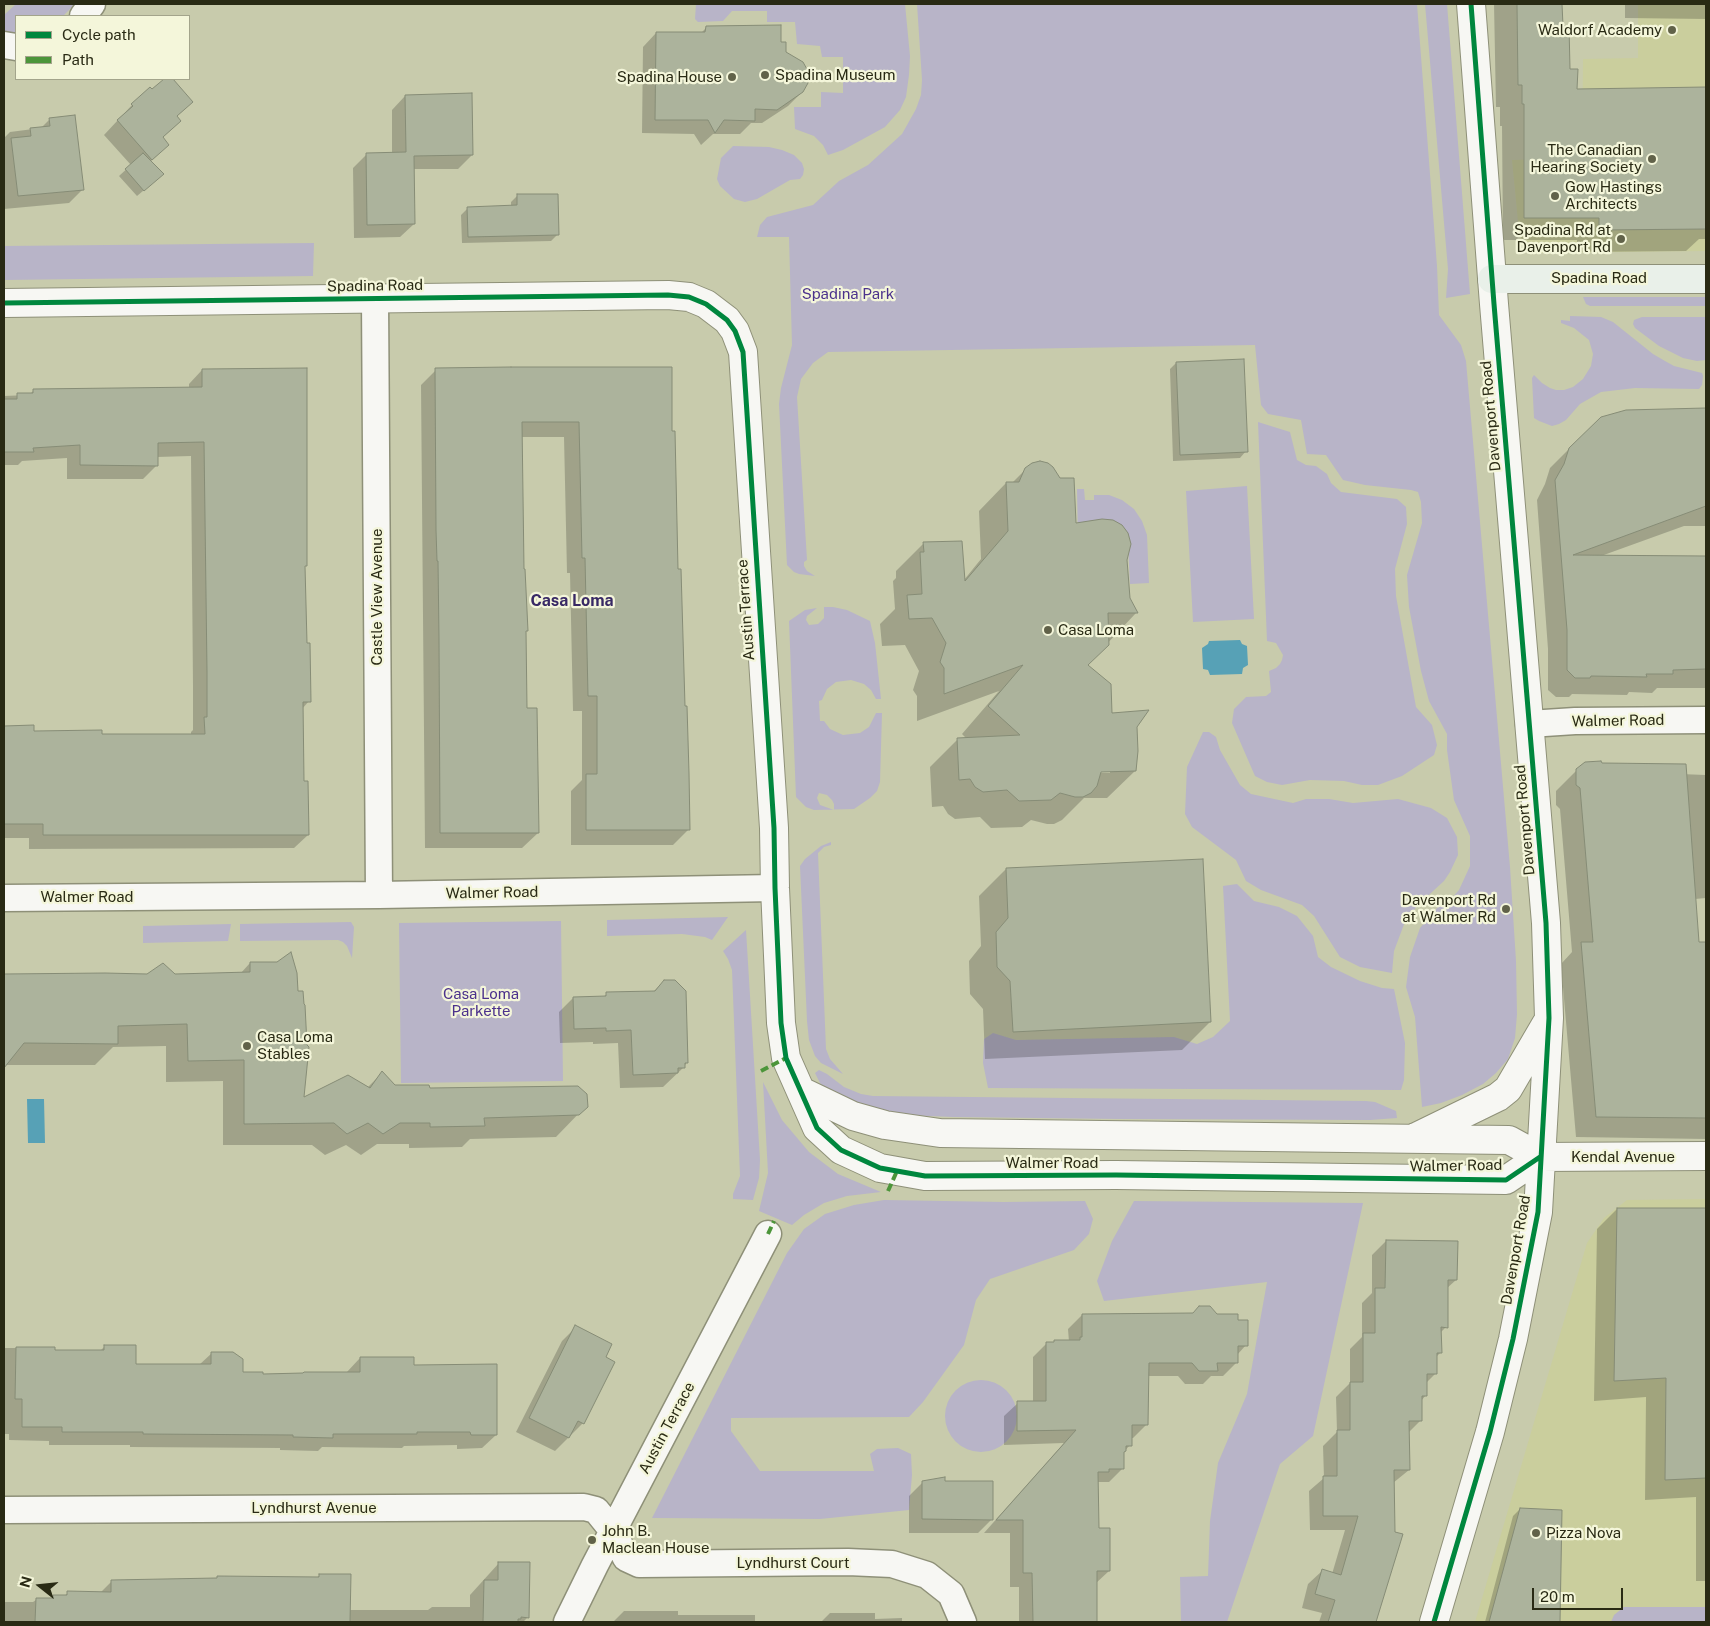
<!DOCTYPE html>
<style>
body{margin:0}
#map{position:relative;width:1710px;height:1626px;overflow:hidden;background:#c8cbac;font-family:"Public Sans",sans-serif}
canvas{display:block}
.frame{position:absolute;inset:0;border:5px solid #292a14;pointer-events:none}
.legend{position:absolute;left:15px;top:15px;width:175px;height:65px;box-sizing:border-box;background:#f4f6da;border:1px solid #a3a48b;margin:0;padding:6px 9px;list-style:none;font-size:15px;color:#292a14}
.legend li{display:flex;align-items:center;gap:10px;height:25px}
.legend b{width:25px;border:1px solid #a3a48b}
.north{position:absolute;left:15px;top:1561px;width:50px;height:50px;-webkit-text-stroke:4px #f4f6da;paint-order:stroke;rotate:286deg;font-size:14px;font-weight:700;line-height:20px;text-align:center;color:#292a14}
.north::after{content:'';display:block;margin:auto;width:18px;height:22px;background:#292a14;clip-path:polygon(50% 0,100% 100%,50% 72%,0 100%)}
.scale{position:absolute;left:1532px;top:1588px;width:91px;height:22px;box-sizing:border-box;border:2px solid #292a14;border-top:0;padding-left:6px;font-size:15px;line-height:18px;white-space:nowrap;color:#292a14;-webkit-text-stroke:4px #f4f6da;paint-order:stroke}
</style>
<div id="map">
<canvas width="1710" height="1626"></canvas>
<div class="frame"></div>
<ul class="legend">
<li><b style="height:6px;background:#00873e"></b>Cycle path</li>
<li><b style="height:6px;background:#4c953a"></b>Path</li>
</ul>
<div class="north">N</div>
<div class="scale">20 m</div>
</div>
<script>
const context = document.querySelector('canvas').getContext('2d');
context.lineJoin = 'round';
function fillPath(path, color) {
  context.fillStyle = color;
  context.fill(path, 'evenodd');
}
function toPath(rows) {
  const path = new Path2D();
  for (const r of rows) {
    if (r.length === 3) {
      path.moveTo(r[0] + r[2], r[1]);
      path.arc(r[0], r[1], r[2], 0, 2 * Math.PI);
      continue;
    }
    path.moveTo(r[0], r[1]);
    for (let i = 2; i < r.length; i += 2) path.lineTo(r[i], r[i + 1]);
  }
  return path;
}
function stroke(path, color, width, dash) {
  context.strokeStyle = color;
  context.lineWidth = width;
  context.lineCap = dash ? 'butt' : 'round';
  context.setLineDash(dash || []);
  context.stroke(path);
}
function label(font, color, halo, rows, align = 'center') {
  context.font = font + ' "Public Sans",sans-serif';
  context.lineWidth = 4.5;
  context.setLineDash([]);
  context.textBaseline = 'middle';
  context.strokeStyle = halo;
  context.fillStyle = color;
  for (const [text, x, y, turn = 0] of rows) {
    context.save();
    context.translate(x, y);
    context.rotate((+turn || 0) * Math.PI / 180);
    context.textAlign = isNaN(turn) ? turn : align;
    if (halo) context.strokeText(text, 0, 0);
    context.fillText(text, 0, 0);
    context.restore();
  }
}
const built = toPath([
 [1638,4,1706,4,1706,251,1531,253,1520,242,1512,160,1582,158,1583,59,1638,58],
 [1706,1199,1706,1622,1475,1622,1587,1243,1604,1218,1627,1200]
]);
const green = toPath([
 [16,4,75,4,63,16,16,16,16,34,4,33,4,15],
 [696,4,905,4,910,56,909,75,906,97,900,110,885,127,843,150,828,155,823,145,814,136,795,129,794,107,821,107,821,92,843,93,843,57,822,57,820,46,797,44,795,22,767,22,767,11,732,11,723,21,698,22,695,19],
 [917,4,1417,4,1437,266,1439,315,1461,345,1466,361,1510,867,1516,961,1517,1014,1515,1038,1508,1059,1496,1073,1483,1084,1462,1095,1441,1103,1422,1107,1415,1017,1406,987,1410,957,1420,928,1438,907,1449,901,1459,890,1470,866,1470,836,1454,800,1447,750,1447,734,1429,701,1421,671,1409,607,1407,575,1422,523,1421,502,1418,492,1411,490,1365,485,1343,480,1326,455,1307,454,1301,420,1268,414,1261,405,1255,345,828,352,813,363,801,379,797,397,807,560,804,562,804,566,807,571,815,576,799,574,794,572,787,565,779,404,781,388,792,345,789,237,757,237,760,225,767,217,813,205,839,181,868,165,902,134,916,109,921,95,922,80],
 [1425,4,1447,4,1470,294,1446,298,1448,269],
 [733,146,769,147,782,150,794,155,802,163,804,169,803,175,800,179,790,180,757,199,745,202,734,199,720,186,717,179,721,158],
 [314,243,313,276,4,280,4,246],
 [1583,297,1706,297,1706,306,1590,306,1586,304],
 [1570,316,1601,317,1613,322,1653,354,1665,361,1674,366,1702,373,1703,376,1702,385,1699,389,1635,388,1601,392,1580,404,1566,420,1559,424,1552,426,1539,421,1534,418,1532,378,1534,375,1542,383,1550,388,1556,390,1564,390,1573,387,1583,379,1591,366,1593,354,1589,340,1574,328,1561,323,1561,320,1570,321],
 [1642,317,1706,317,1706,360,1697,361,1683,358,1659,346,1635,328,1633,324,1634,320],
 [1258,422,1290,432,1297,460,1306,465,1316,466,1327,474,1331,483,1341,492,1397,499,1406,507,1407,524,1395,569,1396,596,1416,707,1432,725,1437,745,1434,755,1402,776,1378,785,1362,785,1344,781,1310,780,1282,785,1267,782,1255,776,1232,723,1234,709,1246,697,1266,696,1271,692,1269,671,1276,668,1280,664,1282,660,1283,655,1276,643,1267,641],
 [1247,486,1254,619,1193,622,1186,491],
 [1077,489,1084,489,1085,500,1094,500,1094,495,1109,495,1122,500,1134,509,1142,521,1147,535,1149,583,1130,584,1128,545,1078,542],
 [824,607,833,607,847,610,870,621,875,643,881,699,876,699,871,690,864,684,851,680,836,682,827,689,822,700,819,701,820,721,824,721,830,729,843,735,860,733,869,727,876,713,882,713,880,782,877,791,870,798,854,809,814,810,806,807,796,797,789,621,805,610,817,608,807,616,806,620,809,625,818,624,824,618],
 [819,793,827,795,832,800,834,804,834,810,820,805,817,798],
 [1203,732,1209,732,1216,737,1220,750,1240,785,1251,794,1293,803,1306,799,1329,799,1353,803,1398,799,1431,808,1447,818,1457,837,1458,855,1450,872,1444,881,1420,903,1406,919,1394,951,1392,973,1360,967,1340,957,1314,916,1302,905,1261,890,1246,881,1236,860,1192,827,1185,814,1187,767],
 [831,842,831,845,824,847,818,853,826,1049,830,1059,843,1074,821,1063,815,1056,809,1040,807,1021,800,866,805,859,821,846],
 [1237,884,1254,901,1279,907,1297,916,1313,936,1318,957,1331,967,1360,981,1382,988,1394,989,1405,1043,1404,1080,1401,1090,988,1088,983,1063,984,1039,993,1033,1016,1040,1174,1037,1197,1044,1213,1037,1230,1021,1223,886],
 [728,917,712,940,705,937,682,934,607,936,607,920],
 [561,921,563,1081,401,1083,399,923],
 [351,922,354,927,352,958,347,946,343,942,338,940,240,941,240,924],
 [231,924,228,941,143,943,143,926],
 [746,930,760,1160,759,1178,753,1200,733,1199,733,1194,740,1176,732,970,728,959,723,951],
 [819,1070,827,1074,844,1087,861,1094,873,1096,1366,1101,1375,1102,1396,1111,1397,1118,1370,1120,1120,1119,953,1117,880,1114,831,1095,820,1083,815,1073],
 [763,1082,782,1120,809,1152,838,1174,881,1192,847,1196,824,1203,804,1215,792,1225,759,1211,768,1173],
 [884,1200,1004,1202,1085,1201,1093,1219,1089,1234,1074,1250,990,1279,976,1300,964,1345,923,1402,909,1417,731,1418,731,1431,760,1471,874,1471,870,1454,877,1449,898,1448,911,1454,912,1475,909,1510,820,1519,652,1518,787,1253,804,1229,825,1214,854,1205],
 [1134,1201,1363,1203,1313,1436,1280,1464,1227,1622,1181,1622,1180,1577,1208,1576,1210,1521,1218,1463,1247,1394,1267,1282,1104,1301,1097,1281,1112,1241],
 [981,1416,36],
 [1624,1607,1706,1607,1706,1622,1611,1622,1614,1615]
]);
const water = toPath([
 [1240,640,1242,644,1247,646,1248,665,1243,668,1242,674,1210,675,1208,670,1203,669,1202,648,1208,644,1209,641],
 [27,1099,44,1099,45,1143,28,1143]
]);
const shadow = toPath([
 [1494,4,1561,4,1562,27,1568,71,1576,90,1706,89,1706,239,1699,239,1686,251,1577,252,1577,240,1503,240,1502,126,1500,126,1500,107,1496,107],
 [1625,4,1706,4,1706,19,1625,18],
 [707,27,780,44,802,92,788,106,762,123,751,123,740,134,713,134,701,145,694,134,642,133,643,47,656,33,701,33],
 [166,79,172,79,191,102,176,117,180,121,162,138,168,145,150,162,156,180,137,196,119,176,131,165,104,135,132,105],
 [405,96,472,155,458,169,413,169,414,224,400,237,354,238,353,168,367,154,392,154,392,110],
 [49,120,83,189,69,203,4,209,4,138,10,132,41,128],
 [517,196,558,234,551,241,462,243,461,215,468,208,511,207,511,202],
 [1176,363,1246,451,1240,458,1173,461,1170,369],
 [202,370,304,566,305,644,309,701,302,709,303,783,308,835,294,848,29,849,29,838,4,838,4,727,33,726,33,732,100,736,191,736,191,732,193,730,193,687,191,456,157,457,157,465,143,479,67,479,67,458,22,461,18,465,4,465,4,396,29,395,34,390,189,388,189,384],
 [436,370,671,432,689,829,673,845,571,845,571,791,582,780,582,711,573,711,570,573,567,573,564,437,521,437,526,710,538,833,522,848,425,848,421,385],
 [1706,409,1706,526,1684,526,1601,556,1706,556,1706,688,1657,688,1652,693,1629,692,1627,695,1572,694,1569,697,1556,697,1548,690,1548,649,1537,500,1545,484,1550,468,1570,448],
 [1030,465,1075,525,1126,560,1128,598,1136,613,1087,665,1111,714,1135,727,1135,771,1107,798,1084,798,1062,820,1054,824,1047,824,1031,820,1022,827,991,828,980,817,955,819,948,814,943,806,932,807,930,767,958,739,967,739,962,734,999,691,917,721,917,696,913,690,919,671,905,645,882,646,880,624,895,609,893,581,896,578,896,571,924,543,964,580,981,559,979,511,1006,483,1012,483],
 [1110,770,1110,773,1095,773],
 [1577,770,1706,775,1706,898,1695,899,1698,943,1706,943,1706,1139,1576,1137,1561,964,1572,952,1560,809,1556,805,1556,791],
 [1006,869,1210,1022,1182,1050,985,1059,983,1009,970,994,969,961,981,946,979,896],
 [250,963,303,1099,367,1088,382,1073,394,1087,586,1106,556,1137,470,1139,462,1147,409,1148,409,1144,377,1144,361,1155,346,1145,325,1155,312,1145,223,1145,223,1081,166,1082,166,1046,113,1047,95,1065,4,1065,4,975,174,976,240,974],
 [664,981,687,1062,684,1067,663,1087,620,1088,618,1043,593,1044,593,1042,560,1043,559,1012,573,998,603,997,607,994,653,992],
 [1617,1209,1706,1209,1706,1581,1696,1581,1696,1497,1645,1500,1646,1397,1594,1401,1597,1229],
 [1386,1241,1456,1280,1446,1289,1446,1327,1440,1333,1441,1352,1436,1357,1436,1373,1426,1383,1426,1395,1421,1401,1421,1420,1408,1433,1409,1470,1393,1483,1385,1587,1374,1622,1319,1622,1322,1613,1302,1608,1308,1584,1322,1571,1332,1574,1345,1530,1310,1530,1309,1491,1324,1478,1323,1446,1337,1432,1336,1397,1350,1383,1350,1349,1362,1337,1362,1303,1372,1293,1372,1255],
 [1082,1315,1216,1315,1237,1321,1246,1345,1237,1355,1237,1362,1223,1376,1211,1376,1203,1384,1185,1384,1178,1376,1147,1376,1147,1424,1133,1438,1130,1438,1130,1445,1122,1454,1122,1469,1109,1482,1097,1482,1098,1529,1109,1571,1095,1584,1095,1622,1019,1622,1019,1587,1010,1587,1010,1533,984,1533,1064,1443,1004,1445,1004,1416,1018,1403,1033,1403,1033,1357,1047,1343,1069,1342,1068,1329],
 [576,1327,604,1358,583,1423,555,1451,516,1432,562,1341],
 [105,1346,134,1366,199,1365,212,1353,242,1373,261,1375,346,1373,360,1358,413,1366,496,1435,482,1448,457,1449,457,1445,404,1446,402,1448,322,1447,318,1451,280,1450,280,1448,130,1447,130,1445,49,1445,49,1441,9,1440,9,1434,4,1434,4,1348,53,1348,53,1351,99,1352],
 [923,1482,944,1482,992,1519,978,1533,909,1533,909,1496],
 [1520,1509,1561,1511,1558,1622,1485,1622,1513,1516],
 [499,1563,528,1617,523,1622,4,1622,4,1602,33,1602,36,1600,50,1600,54,1596,64,1596,68,1593,100,1593,112,1581,316,1578,320,1575,349,1610,428,1610,432,1607,470,1607,470,1595],
 [624,1611,678,1611,678,1615,755,1615,755,1622,613,1622],
 [830,1613,875,1613,875,1619,902,1618,902,1622,821,1622]
]);
const building = toPath([
 [1517,4,1562,4,1563,26,1569,26,1570,69,1578,69,1577,89,1706,87,1706,229,1599,230,1599,218,1524,218,1524,104,1522,104,1522,85,1518,85,1517,4],
 [781,25,781,42,786,42,786,52,803,62,808,71,808,83,803,92,777,110,755,109,755,121,724,120,715,133,708,120,655,120,656,32,705,32,706,26,781,25],
 [164,79,173,79,193,102,177,116,181,121,163,137,169,145,152,160,117,120,133,106,131,104,150,87,152,89,164,79],
 [472,93,473,155,414,156,415,224,367,225,366,153,406,152,405,95,472,93],
 [75,115,84,190,18,196,11,138,31,136,30,128,50,126,49,118,75,115],
 [143,153,164,174,144,191,125,169,143,153],
 [517,194,558,194,559,235,468,237,467,207,517,205,517,194],
 [1244,359,1248,452,1180,455,1176,362,1244,359],
 [511,367,672,367,672,431,675,431,678,569,681,569,685,706,687,706,689,773,690,830,586,830,586,774,597,774,597,696,588,696,585,558,582,558,579,422,522,422,524,569,525,569,528,631,526,631,527,708,537,708,539,833,440,833,439,639,438,561,437,561,436,530,435,368,511,367],
 [307,368,307,566,305,566,307,643,310,643,311,702,303,702,304,781,308,781,309,835,43,835,43,824,4,824,4,726,34,725,34,731,102,730,102,734,205,734,204,717,207,717,207,672,204,442,158,443,158,466,80,465,80,445,33,448,34,452,4,452,4,399,17,399,17,393,33,393,33,389,202,387,202,369,307,368],
 [1706,408,1706,506,1573,555,1706,556,1706,669,1673,670,1673,674,1646,674,1647,677,1591,676,1590,678,1575,678,1567,670,1567,630,1555,480,1564,464,1569,448,1601,417,1626,410,1706,408],
 [1040,461,1048,463,1053,467,1060,478,1074,478,1076,523,1102,519,1113,520,1122,525,1128,533,1131,544,1127,560,1130,598,1138,613,1108,613,1109,645,1088,665,1111,684,1112,713,1149,710,1137,727,1138,751,1136,771,1101,772,1097,786,1091,793,1083,797,1075,797,1060,793,1051,800,1019,801,1007,790,983,792,975,787,970,779,959,780,957,738,1020,735,988,706,1023,665,944,694,944,668,940,662,946,643,932,618,909,619,907,595,922,594,920,552,924,552,923,542,962,541,965,581,1008,531,1006,482,1019,482,1025,468,1032,463,1040,461],
 [1601,761,1602,763,1686,764,1699,942,1706,942,1706,1118,1596,1117,1581,942,1593,942,1580,788,1576,785,1576,769,1585,762,1601,761],
 [1203,859,1211,1022,1013,1032,1010,981,997,967,996,932,1008,918,1006,868,1203,859],
 [291,952,297,973,298,991,303,991,304,1004,305,1005,307,1045,309,1047,304,1097,348,1075,370,1088,382,1071,395,1085,429,1085,430,1088,578,1086,587,1094,588,1107,579,1115,484,1118,485,1126,430,1127,430,1123,400,1123,383,1134,368,1123,347,1134,334,1123,244,1124,244,1060,188,1061,187,1024,118,1026,118,1044,24,1043,4,1068,4,974,105,973,147,974,163,963,175,974,250,972,250,962,277,962,291,952],
 [664,980,675,980,686,991,688,1063,685,1063,685,1068,678,1068,678,1073,633,1075,631,1030,606,1031,606,1028,574,1029,573,997,606,996,606,992,655,991,664,980],
 [1617,1208,1706,1208,1706,1478,1665,1480,1666,1378,1614,1381,1617,1208],
 [1386,1240,1458,1241,1457,1280,1448,1280,1448,1328,1441,1327,1442,1353,1437,1353,1437,1374,1427,1374,1427,1396,1422,1396,1422,1421,1409,1421,1410,1470,1394,1470,1395,1532,1403,1534,1376,1622,1328,1622,1335,1600,1315,1594,1322,1569,1341,1575,1358,1516,1323,1516,1323,1476,1337,1476,1337,1430,1350,1430,1350,1382,1363,1382,1363,1333,1375,1333,1375,1288,1385,1288,1386,1240],
 [1199,1306,1210,1306,1217,1314,1238,1314,1238,1320,1248,1320,1248,1346,1238,1346,1238,1363,1217,1363,1218,1371,1199,1371,1192,1363,1149,1363,1148,1425,1132,1425,1132,1446,1126,1446,1126,1451,1124,1452,1124,1469,1109,1469,1109,1472,1098,1472,1099,1528,1110,1528,1110,1571,1097,1571,1097,1622,1033,1622,1032,1573,1023,1573,1023,1520,996,1520,1076,1430,1017,1431,1017,1401,1046,1401,1046,1342,1054,1342,1054,1340,1080,1340,1080,1337,1082,1337,1082,1314,1193,1313,1199,1306],
 [575,1325,612,1344,606,1357,615,1362,584,1424,578,1421,569,1438,529,1418,575,1325],
 [104,1345,136,1345,136,1364,211,1364,211,1352,233,1352,243,1359,243,1372,263,1372,263,1374,303,1373,304,1372,360,1372,360,1357,414,1357,414,1365,497,1364,497,1435,471,1435,470,1432,417,1432,417,1434,333,1434,333,1438,293,1437,293,1435,143,1434,143,1432,62,1432,62,1427,22,1427,22,1399,15,1399,16,1347,55,1347,55,1350,104,1350,104,1345],
 [945,1477,945,1481,993,1481,993,1520,922,1519,922,1481,945,1477],
 [1520,1508,1562,1510,1560,1622,1489,1622,1520,1508],
 [498,1562,530,1562,529,1618,521,1617,521,1619,518,1619,518,1622,483,1622,484,1580,498,1580,498,1562],
 [319,1574,351,1574,350,1622,35,1622,36,1598,53,1598,53,1595,67,1595,67,1591,111,1592,111,1580,217,1578,217,1576,319,1577,319,1574]
]);
const minor = toPath([
 [83,16,92,4],
 [4,45,16,47],
 [375,299,379,895],
 [1529,724,1575,721,1706,720],
 [4,898,379,895,775,888],
 [4,1510,584,1507,596,1510,613,1531,626,1558,639,1564,848,1562,892,1564,927,1575,951,1594,963,1622],
 [567,1622,595,1565,768,1234]
]);
const tertiary = toPath([
 [4,303,668,295,689,297,706,304,727,320,735,331,743,352,774,828,775,888,781,1023,786,1058,817,1128,841,1150,880,1168,925,1176,1116,1175,1506,1180,1540,1157],
 [801,1091,853,1116,885,1125,940,1133,1509,1140,1540,1157,1706,1156],
 [1416,1137,1498,1097,1508,1089,1546,1024],
 [1434,1622,1490,1432,1513,1339,1538,1212,1549,1018,1546,923,1494,304,1471,4]
]);
const secondary = toPath([
 [1492,279,1706,279]
]);
const quiet = toPath([
 [761,1071,786,1058],
 [888,1191,897,1171],
 [768,1234,774,1221]
]);
const cycleway = toPath([
 [4,303,668,295,689,297,706,304,727,320,735,331,743,352,774,828,775,888,781,1023,786,1058,817,1128,841,1150,880,1168,925,1176,1116,1175,1506,1180,1540,1157],
 [1434,1622,1490,1432,1513,1339,1538,1212,1549,1018,1546,923,1494,304,1471,4]
]);
const markers = [
 [1672,30,5,"#616249"],
 [765,75,5,"#616249"],
 [732,77,5,"#616249"],
 [1652,159,5,"#616249"],
 [1555,196,5,"#616249"],
 [1621,239,5,"#616249"],
 [1048,630,5,"#616249"],
 [1506,909,5,"#616249"],
 [247,1046,5,"#616249"],
 [1536,1533,5,"#616249"],
 [592,1540,5,"#616249"]
];
const poiNames = [
 ["Waldorf Academy",1662,30,"right"],
 ["Spadina Museum",775,75],
 ["Spadina House",722,77,"right"],
 ["The Canadian",1642,150,"right"],
 ["Hearing Society",1642,167,"right"],
 ["Gow Hastings",1565,187],
 ["Architects",1565,204],
 ["Spadina Rd at",1611,230,"right"],
 ["Davenport Rd",1611,247,"right"],
 ["Casa Loma",1058,630],
 ["Davenport Rd",1496,900,"right"],
 ["at Walmer Rd",1496,917,"right"],
 ["Casa Loma",257,1037],
 ["Stables",257,1054],
 ["John B.",602,1531],
 ["Maclean House",602,1548],
 ["Pizza Nova",1546,1533]
];
const streetNames = [
 ["Spadina Road",1599,278],
 ["Spadina Road",375,286,-1],
 ["Davenport Road",1491,416,-95],
 ["Castle View Avenue",377,597,-90],
 ["Austin Terrace",746,610,-94],
 ["Walmer Road",1618,721,-1],
 ["Davenport Road",1525,820,-95],
 ["Walmer Road",492,893,-1],
 ["Walmer Road",87,897],
 ["Kendal Avenue",1623,1157],
 ["Walmer Road",1052,1163],
 ["Walmer Road",1456,1166,-1],
 ["Davenport Road",1516,1250,-80],
 ["Austin Terrace",667,1428,-62],
 ["Lyndhurst Avenue",314,1508],
 ["Lyndhurst Court",793,1563]
];
const parkNames = [
 ["Spadina Park",848,294],
 ["Casa Loma",481,994],
 ["Parkette",481,1011]
];
const neighbourhoodNames = [
 ["Casa Loma",572,601]
];
fillPath(built, '#cace9d');
fillPath(green, '#b8b4c8');
fillPath(water, '#57a1b6');
fillPath(shadow, '#0003');
fillPath(building, '#acb39c');
stroke(building, '#868c76', 1);
stroke(minor, '#8e9078', 29);
stroke(tertiary, '#8e9078', 30);
stroke(secondary, '#8e9078', 30);
stroke(minor, '#f7f7f3', 26);
stroke(tertiary, '#f7f7f3', 28);
stroke(secondary, '#e9f0e9', 28);
stroke(quiet, '#4c953a', 4, [8, 4]);
stroke(cycleway, '#00873e', 5);
for (const [x, y, r, color] of markers) {
  const dot = new Path2D();
  dot.arc(x, y, r, 0, 2 * Math.PI);
  context.fillStyle = color;
  context.fill(dot);
  stroke(dot, '#f4f6da', 2);
}
label('15px', '#292a14', '#f4f6da', poiNames, 'left');
label('15px', '#292a14', '#f4f6da', streetNames);
label('15px', '#4b318c', '#f4f6da', parkNames);
label('bold 16px', '#382965', '#f4f6da', neighbourhoodNames);
</script>
